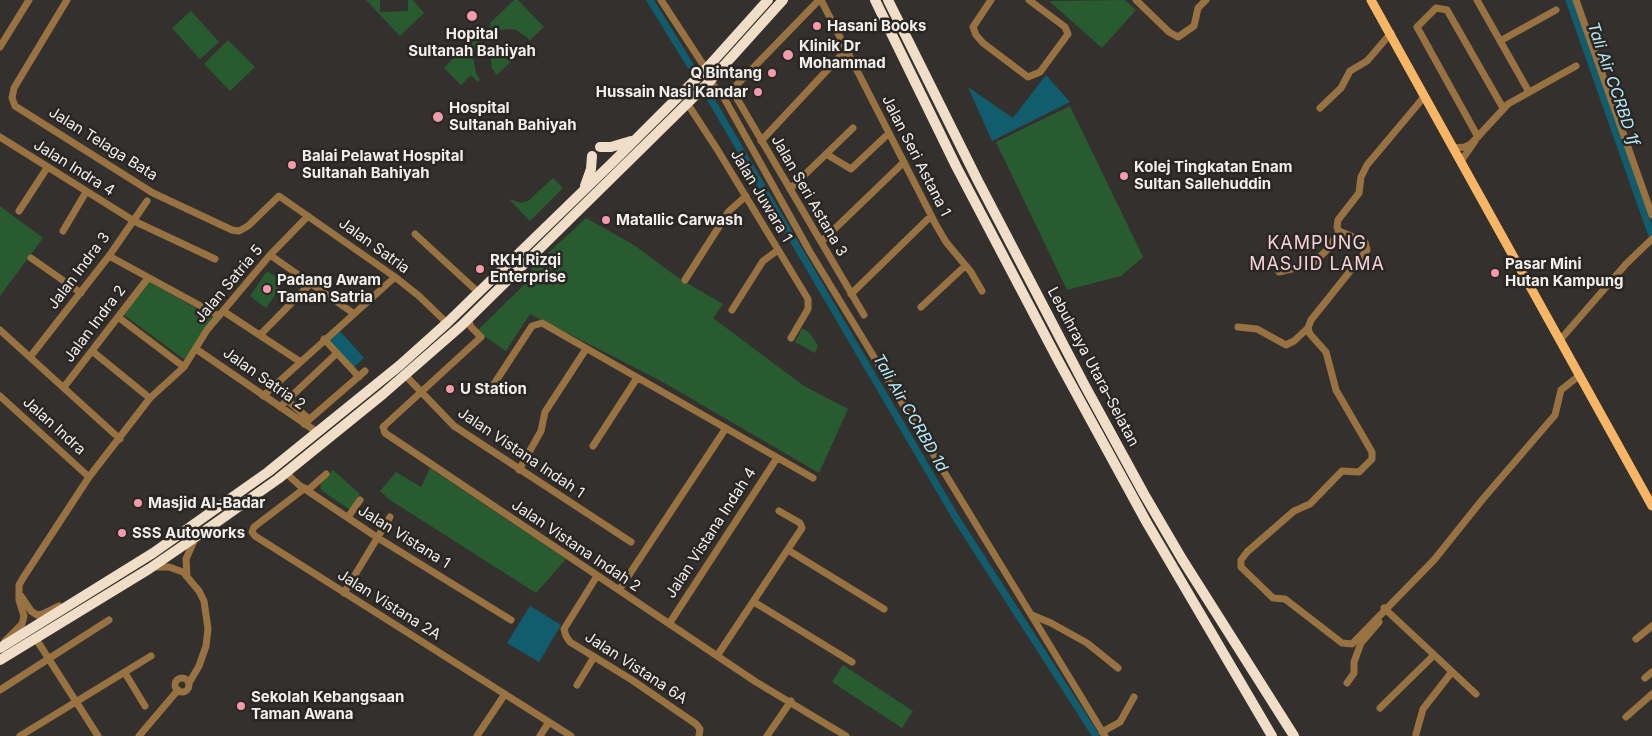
<!DOCTYPE html>
<meta charset="utf-8">
<style>
body{margin:0}
canvas{display:block;background:#34302d}
</style>
<canvas width="1652" height="736"></canvas>
<script>
const context = document.querySelector('canvas').getContext('2d');
context.lineJoin = 'round';
function fillPath(path, color) {
  context.fillStyle = color;
  context.fill(path, 'evenodd');
}
function toPath(rows) {
  const path = new Path2D();
  for (const r of rows) {
    if (r.length === 3) {
      path.moveTo(r[0] + r[2], r[1]);
      path.arc(r[0], r[1], r[2], 0, 2 * Math.PI);
      continue;
    }
    path.moveTo(r[0], r[1]);
    for (let i = 2; i < r.length; i += 2) path.lineTo(r[i], r[i + 1]);
  }
  return path;
}
function stroke(path, color, width, dash) {
  context.strokeStyle = color;
  context.lineWidth = width;
  context.lineCap = dash ? 'butt' : 'round';
  context.setLineDash(dash || []);
  context.stroke(path);
}
function label(font, color, halo, rows, align = 'center') {
  context.font = font + ' Inter,sans-serif';
  context.lineWidth = 5;
  context.setLineDash([]);
  context.textBaseline = 'middle';
  context.strokeStyle = halo;
  context.fillStyle = color;
  for (const [text, x, y, turn = 0] of rows) {
    context.save();
    context.translate(x, y);
    context.rotate((+turn || 0) * Math.PI / 180);
    context.textAlign = isNaN(turn) ? turn : align;
    if (halo) context.strokeText(text, 0, 0);
    context.fillText(text, 0, 0);
    context.restore();
  }
}
const green = toPath([
 [366,0,380,0,380,12,408,11,408,0,413,0,424,13,400,36],
 [514,0,518,0,544,27,530,40,517,30,509,29,493,31,485,36,483,33,491,25,490,23],
 [1125,0,1136,10,1102,48,1049,1],
 [191,11,219,42,200,59,172,28],
 [480,35,483,38,478,44,473,58,476,73,480,80,478,82,471,75,461,85,444,68,470,42,472,43],
 [228,40,255,67,230,91,204,64],
 [504,44,515,45,522,51,497,75,492,69,491,59,495,49],
 [1070,106,1143,257,1121,276,1067,290,996,142],
 [553,178,563,188,530,221,509,199,521,203,528,201],
 [0,206,43,238,0,296],
 [586,218,634,245,680,279,723,304,713,318,804,386,848,409,819,473,661,381,530,314,506,351,477,331,528,281,532,268],
 [267,271,284,282,266,308,250,296],
 [148,281,215,319,185,360,124,315],
 [802,328,810,333,818,346,815,353,795,342],
 [430,468,566,559,536,593,390,500,380,491,396,472,421,487],
 [333,470,360,494,350,510,321,490,320,482],
 [843,665,913,711,902,728,832,682]
]);
const water = toPath([
 [1046,75,1070,102,992,141,968,87,1013,118],
 [339,330,364,358,353,368,327,341],
 [530,606,561,625,539,662,507,643]
]);
const canal = toPath([
 [650,0,690,65],
 [1569,0,1651,233],
 [710,98,956,518,1096,736]
]);
const minor = toPath([
 [67,0,14,88,12,98,15,106,153,193,232,230,239,231,248,226,279,196,395,277,419,296,447,323],
 [661,0,706,69],
 [821,0,936,225,946,242,971,272,982,291],
 [991,0,973,27,976,35,983,43,1028,77,1040,72,1068,34,1065,27,1029,0],
 [1136,0,1169,32,1178,37,1194,26,1198,8,1206,0],
 [1477,0,1529,92],
 [1576,0,1652,215],
 [1500,41,1556,10],
 [0,47,29,0],
 [710,81,724,98,810,252,1105,736],
 [732,90,864,315],
 [1424,97,1367,165,1361,177,1359,193,1338,220,1337,227,1339,231,1365,242,1367,250,1311,320,1308,328,1310,334,1326,352,1336,390,1372,452,1372,459,1359,472,1342,471,1310,504,1294,511,1247,552,1241,560,1241,567,1273,598,1285,599,1342,643,1352,644,1434,560,1482,500,1555,415,1561,390,1580,375],
 [724,98,819,0],
 [687,103,717,149,808,299,808,309,791,338],
 [1320,108,1341,88,1350,71,1367,61,1391,33],
 [0,137,134,221,215,259],
 [1478,137,1417,27,1436,8,1447,10,1503,108],
 [761,141,846,50],
 [1454,148,1465,147,1471,144,1508,104,1576,66],
 [826,154,851,169,889,133],
 [1461,161,1475,141],
 [790,189,853,128],
 [19,211,47,168],
 [63,231,86,192],
 [415,234,479,293],
 [821,242,904,162],
 [270,255,353,313],
 [109,256,219,316],
 [31,258,81,293],
 [1279,272,1312,264,1327,250,1339,231],
 [685,280,729,211,746,196],
 [851,294,931,216],
 [921,307,965,266],
 [732,310,763,261,778,250],
 [223,311,299,361],
 [118,317,184,367],
 [468,319,471,327,481,337,383,427,385,433,756,682,846,736],
 [1238,327,1257,329,1286,345,1294,341,1308,328],
 [0,330,120,439],
 [261,334,311,283],
 [324,339,359,377],
 [1560,340,1626,264,1652,239],
 [196,349,317,432],
 [92,351,146,395],
 [30,357,109,256,147,201],
 [405,375,454,426,631,542],
 [494,384,532,326,542,323,813,478],
 [64,387,148,278],
 [0,396,89,477],
 [263,396,395,277],
 [287,400,309,419],
 [280,407,336,354],
 [304,424,365,371],
 [593,446,637,378],
 [519,470,541,431,545,412,586,349],
 [286,473,299,485,378,538,511,620],
 [305,488,254,527,252,532,255,536,571,736],
 [308,490,326,474],
 [348,517,360,500],
 [788,550,884,609],
 [154,567,169,567,183,572,199,591,204,601,208,629,206,646,199,666,189,683],
 [187,576,186,559,194,541],
 [597,576,564,629,566,636,570,642,632,680,696,724,700,729,699,736],
 [619,590,726,428],
 [344,593,390,517],
 [21,596,31,611,37,615,43,614,59,606],
 [754,602,852,662],
 [1384,608,1476,694],
 [1032,615,1051,623,1087,643,1118,668],
 [669,624,777,458],
 [36,639,98,736],
 [1636,639,1652,626],
 [5,641,22,624,24,616,19,600,19,585,23,578,89,477,150,398,184,367,207,330,270,255,308,216],
 [717,656,802,528,800,523,779,511],
 [125,673,145,706],
 [1645,678,1652,672],
 [182,685,7],
 [1347,683,1354,673,1354,662,1361,643,1379,622],
 [577,685,594,657],
 [0,690,109,620],
 [1380,708,1433,656],
 [1626,717,1652,694],
 [1102,732,1120,722,1134,697],
 [1416,734,1423,709,1451,673],
 [20,736,151,656],
 [139,736,178,690],
 [477,736,505,694],
 [540,736,549,722],
 [767,736,791,701]
]);
const major = toPath([
 [1371,0,1652,506]
]);
const highway = toPath([
 [875,0,956,166,1059,362,1147,523,1272,736],
 [888,0,978,181,1084,384,1144,494,1182,559,1294,736],
 [600,147,611,147,631,141],
 [585,186,591,169,592,156],
 [0,648,153,553,268,472,399,366,447,323,614,161,706,69,768,0],
 [0,660,149,569,203,532,278,479,383,394,461,326,640,150,710,81,783,0]
]);
const markers = [
 [472,16,6,"#f39aac"],
 [817,26,5,"#f39aac"],
 [788,55,6,"#f39aac"],
 [772,73,5,"#f39aac"],
 [758,92,5,"#f39aac"],
 [438,117,6,"#f39aac"],
 [292,165,5,"#f39aac"],
 [1124,176,5,"#f39aac"],
 [606,220,5,"#f39aac"],
 [480,269,5,"#f39aac"],
 [1495,273,5,"#f39aac"],
 [267,289,5,"#f39aac"],
 [450,389,5,"#f39aac"],
 [138,503,5,"#f39aac"],
 [122,533,5,"#f39aac"],
 [241,706,5,"#f39aac"]
];
const poiNames = [
 ["Hasani Books",827,26],
 ["Hopital",472,34,"center"],
 ["Sultanah Bahiyah",472,51,"center"],
 ["Klinik Dr",799,46],
 ["Mohammad",799,63],
 ["Q Bintang",762,73,"right"],
 ["Hussain Nasi Kandar",748,92,"right"],
 ["Hospital",449,108],
 ["Sultanah Bahiyah",449,125],
 ["Balai Pelawat Hospital",302,156],
 ["Sultanah Bahiyah",302,173],
 ["Kolej Tingkatan Enam",1134,167],
 ["Sultan Sallehuddin",1134,184],
 ["Matallic Carwash",616,220],
 ["RKH Rizqi",490,260],
 ["Enterprise",490,277],
 ["Pasar Mini",1505,264],
 ["Hutan Kampung",1505,281],
 ["Padang Awam",277,280],
 ["Taman Satria",277,297],
 ["U Station",460,389],
 ["Masjid Al-Badar",148,503],
 ["SSS Autoworks",132,533],
 ["Sekolah Kebangsaan",251,697],
 ["Taman Awana",251,714]
];
const streetNames = [
 ["Jalan Telaga Bata",103,144,32],
 ["Jalan Seri Astana 1",916,156,63],
 ["Jalan Indra 4",74,168,32],
 ["Jalan Juwara 1",761,196,59],
 ["Jalan Seri Astana 3",809,196,60],
 ["Jalan Satria",374,246,36],
 ["Jalan Indra 3",79,271,-53],
 ["Jalan Satria 5",229,284,-50],
 ["Jalan Indra 2",95,324,-53],
 ["Lebuhraya Utara–Selatan",1093,367,62],
 ["Jalan Satria 2",264,379,35],
 ["Jalan Indra",54,426,42],
 ["Jalan Vistana Indah 1",521,453,34],
 ["Jalan Vistana Indah 4",711,533,-57],
 ["Jalan Vistana 1",404,537,32],
 ["Jalan Vistana Indah 2",576,546,34],
 ["Jalan Vistana 2A",389,605,32],
 ["Jalan Vistana 6A",636,668,33]
];
const waterNames = [
 ["Tali Air CCRBD 1f",1613,84,71],
 ["Tali Air CCRBD 1d",910,413,60]
];
const quarterNames = [
 ["KAMPUNG",1317,244],
 ["MASJID LAMA",1317,265]
];
fillPath(green, '#285b2f');
fillPath(water, '#125d6d');
stroke(canal, '#125d6d', 7);
stroke(minor, '#997242', 7);
stroke(major, '#f7b665', 9);
stroke(highway, '#f1dec8', 10);
for (const [x, y, r, color] of markers) {
  const dot = new Path2D();
  dot.arc(x, y, r, 0, 2 * Math.PI);
  context.fillStyle = color;
  context.fill(dot);
  stroke(dot, '#2a2623', 2);
}
label('bold 15px', '#f2f0ed', '#2a2623', poiNames, 'left');
label('15px', '#f2f0ed', '#2a2623', streetNames);
label('italic 16px', '#b4ecfb', '#2a2623', waterNames);
context.letterSpacing = '1px';
label('18px', '#f6d3d9', '#2a2623', quarterNames);
context.letterSpacing = '0px';
</script>
